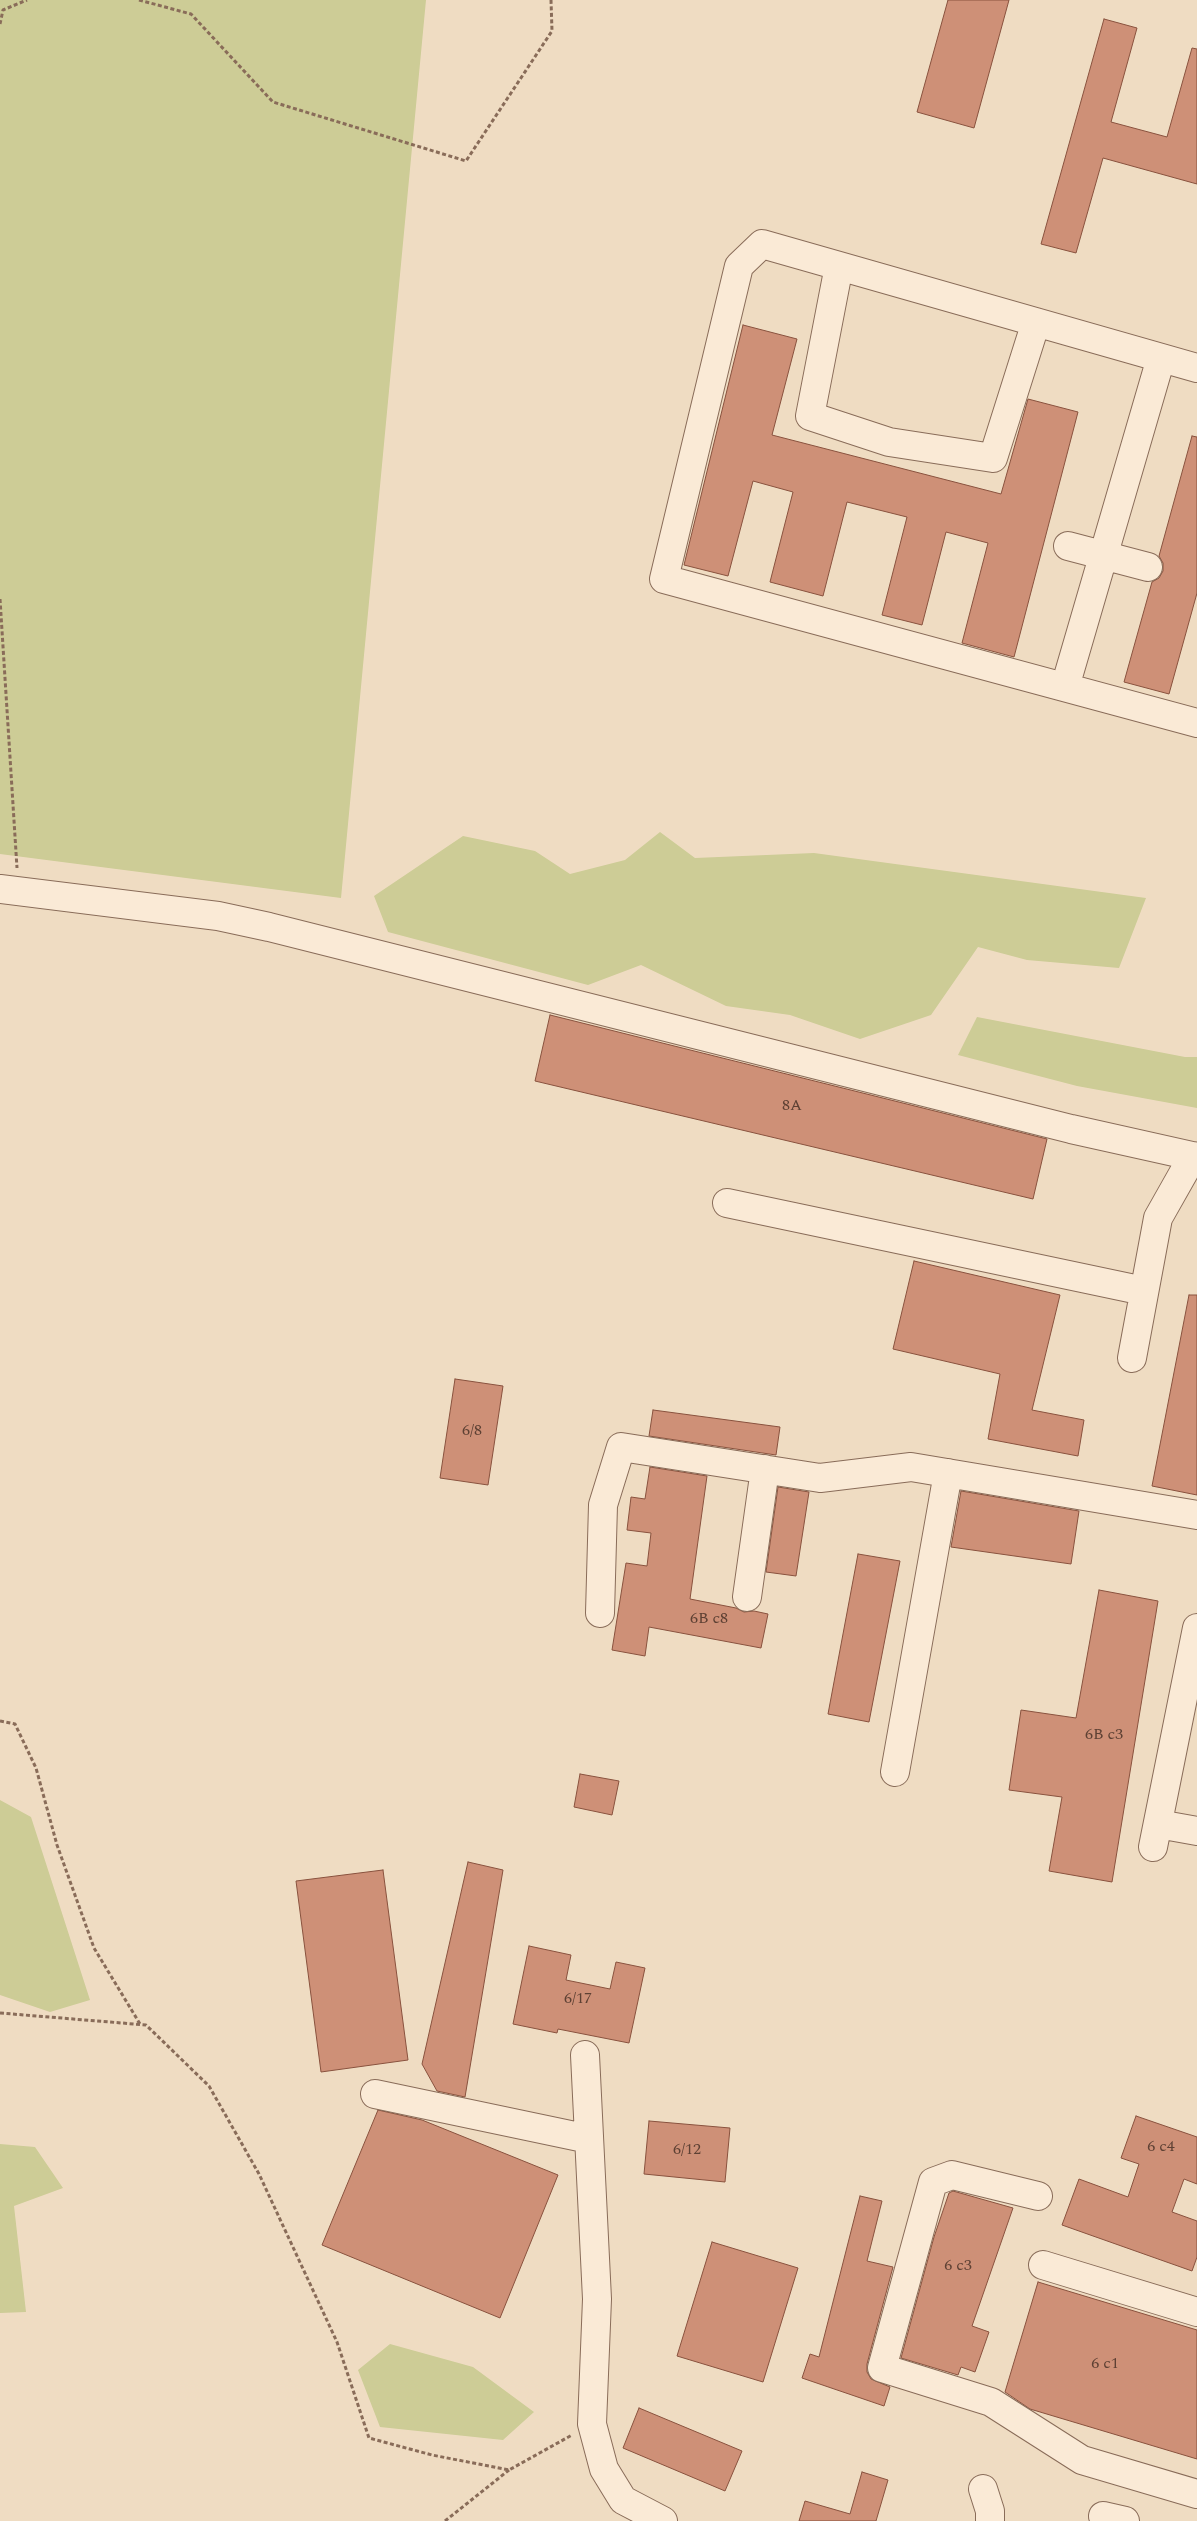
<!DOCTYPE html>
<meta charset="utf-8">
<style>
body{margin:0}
canvas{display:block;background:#efdcc2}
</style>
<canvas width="1197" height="2521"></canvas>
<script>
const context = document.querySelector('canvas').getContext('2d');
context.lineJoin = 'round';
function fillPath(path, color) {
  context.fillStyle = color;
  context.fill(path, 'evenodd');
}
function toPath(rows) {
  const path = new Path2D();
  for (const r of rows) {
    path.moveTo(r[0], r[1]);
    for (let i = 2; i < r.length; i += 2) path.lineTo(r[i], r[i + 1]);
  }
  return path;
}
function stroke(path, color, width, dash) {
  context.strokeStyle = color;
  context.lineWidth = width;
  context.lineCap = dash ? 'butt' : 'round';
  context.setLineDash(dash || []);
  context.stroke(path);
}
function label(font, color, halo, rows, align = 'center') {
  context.font = font + ' Spectral,serif';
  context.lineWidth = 4.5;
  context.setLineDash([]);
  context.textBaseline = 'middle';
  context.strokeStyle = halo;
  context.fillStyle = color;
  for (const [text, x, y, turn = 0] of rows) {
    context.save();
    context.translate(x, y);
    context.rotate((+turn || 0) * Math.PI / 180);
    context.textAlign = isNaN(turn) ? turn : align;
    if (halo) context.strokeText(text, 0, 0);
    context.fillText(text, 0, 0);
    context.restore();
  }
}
const green = toPath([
 [0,0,426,0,341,898,0,854],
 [660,832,695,858,814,853,1146,898,1119,968,1027,960,978,947,931,1015,860,1039,790,1015,726,1006,641,965,588,985,388,932,374,896,463,836,535,851,570,874,625,860],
 [977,1017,1185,1057,1197,1057,1197,1108,1077,1086,958,1055],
 [0,1800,31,1817,90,2000,50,2012,0,1995],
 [0,2144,35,2147,63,2188,14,2206,26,2312,0,2313],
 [390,2344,473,2367,534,2412,503,2440,380,2427,358,2370]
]);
const building = toPath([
 [948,0,1009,0,974,128,917,112,948,0],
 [1104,19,1137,28,1111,122,1167,137,1192,48,1197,49,1197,184,1103,158,1076,253,1041,244,1104,19],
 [743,325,797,339,772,435,1001,494,1028,399,1078,412,1014,657,962,643,988,543,946,532,922,625,882,615,907,517,847,502,823,596,770,582,793,492,753,481,728,576,684,565,743,325],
 [1192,436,1197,437,1197,593,1169,694,1124,682,1152,582,1159,578,1163,571,1163,563,1159,556,1192,436],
 [550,1015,1047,1139,1033,1199,535,1081,550,1015],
 [914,1261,1060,1295,1032,1410,1084,1420,1078,1456,988,1439,1000,1374,893,1349,914,1261],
 [1189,1295,1197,1295,1197,1495,1152,1486,1189,1295],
 [455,1379,503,1386,488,1485,440,1478,455,1379],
 [653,1410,780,1427,776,1455,649,1436,653,1410],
 [650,1467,707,1476,690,1599,736,1608,744,1612,754,1611,768,1614,761,1648,649,1627,645,1656,612,1650,626,1563,647,1566,651,1533,627,1530,631,1497,645,1499,650,1467],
 [778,1487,809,1492,796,1576,766,1572,778,1487],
 [961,1491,1079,1511,1071,1564,951,1547,961,1491],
 [858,1554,900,1561,869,1722,828,1714,858,1554],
 [1099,1590,1158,1601,1112,1882,1049,1871,1062,1797,1009,1790,1021,1710,1076,1718,1099,1590],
 [580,1774,619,1781,612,1815,574,1807,580,1774],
 [468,1862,503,1870,465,2097,437,2091,422,2064,468,1862],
 [383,1870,408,2060,321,2072,296,1881,383,1870],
 [529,1946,571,1955,566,1980,610,1989,616,1962,645,1968,629,2043,558,2029,557,2033,513,2024,529,1946],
 [378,2110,422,2120,558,2175,500,2318,322,2245,378,2110],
 [1136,2116,1197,2137,1197,2184,1184,2179,1172,2212,1197,2221,1197,2257,1192,2271,1062,2225,1079,2179,1128,2197,1139,2164,1121,2158,1136,2116],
 [649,2121,730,2128,725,2182,644,2174,649,2121],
 [953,2191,1013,2208,972,2326,989,2332,975,2372,961,2367,958,2375,901,2358,934,2237,949,2193,953,2191],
 [860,2196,882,2201,867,2261,893,2267,867,2364,867,2372,871,2379,890,2387,884,2406,802,2378,810,2354,819,2357,860,2196],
 [712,2242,798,2268,763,2382,677,2356,712,2242],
 [1038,2282,1197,2330,1197,2459,1030,2409,1005,2392,1038,2282],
 [639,2408,742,2451,725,2491,623,2448,639,2408],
 [862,2472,888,2480,876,2521,799,2521,805,2501,850,2514,862,2472]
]);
const path = toPath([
 [139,0,191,14,273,102,466,161,552,31,551,0],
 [0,24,3,10,27,0],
 [0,599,17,868],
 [0,1721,15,1724,36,1768,57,1845,94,1948,140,2024],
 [0,2013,146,2025,209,2086,259,2174,337,2342,369,2438,432,2455,509,2470,572,2435],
 [445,2521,509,2470]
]);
const minor = toPath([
 [839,266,810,416,889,442,993,458,1036,322],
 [1197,368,762,244,739,266,664,579,1197,723],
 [1068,546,1148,567],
 [1065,687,1161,358],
 [0,889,218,916,269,927,1071,1129,1197,1157],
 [727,1203,1144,1291],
 [1132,1358,1158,1218,1193,1156],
 [747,1597,765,1469],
 [600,1613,603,1505,621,1447,820,1478,911,1467,1197,1515],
 [895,1772,948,1473],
 [1158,1824,1197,1831],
 [1153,1847,1197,1628],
 [585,2055,597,2299,592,2424,604,2469,623,2500,663,2521],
 [375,2094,589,2139],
 [1038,2196,952,2175,933,2182,882,2368,991,2402,1082,2460,1197,2494],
 [1043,2265,1197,2312],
 [983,2489,990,2511,990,2521],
 [1103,2516,1125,2521]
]);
const numberNames = [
 ["8А",792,1107],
 ["6/8",472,1432],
 ["6В с8",709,1620],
 ["6В с3",1104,1736],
 ["6/17",578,2000],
 ["6 с4",1161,2148],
 ["6/12",687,2151],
 ["6 с3",958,2267],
 ["6 с1",1105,2365]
];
fillPath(green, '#cdcc96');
fillPath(building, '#ce9077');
stroke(building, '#89523e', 1);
stroke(minor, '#896c59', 30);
stroke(path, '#896c59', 3, [4, 2.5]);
stroke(minor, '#faead6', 28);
label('16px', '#5e4134', null, numberNames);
</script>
